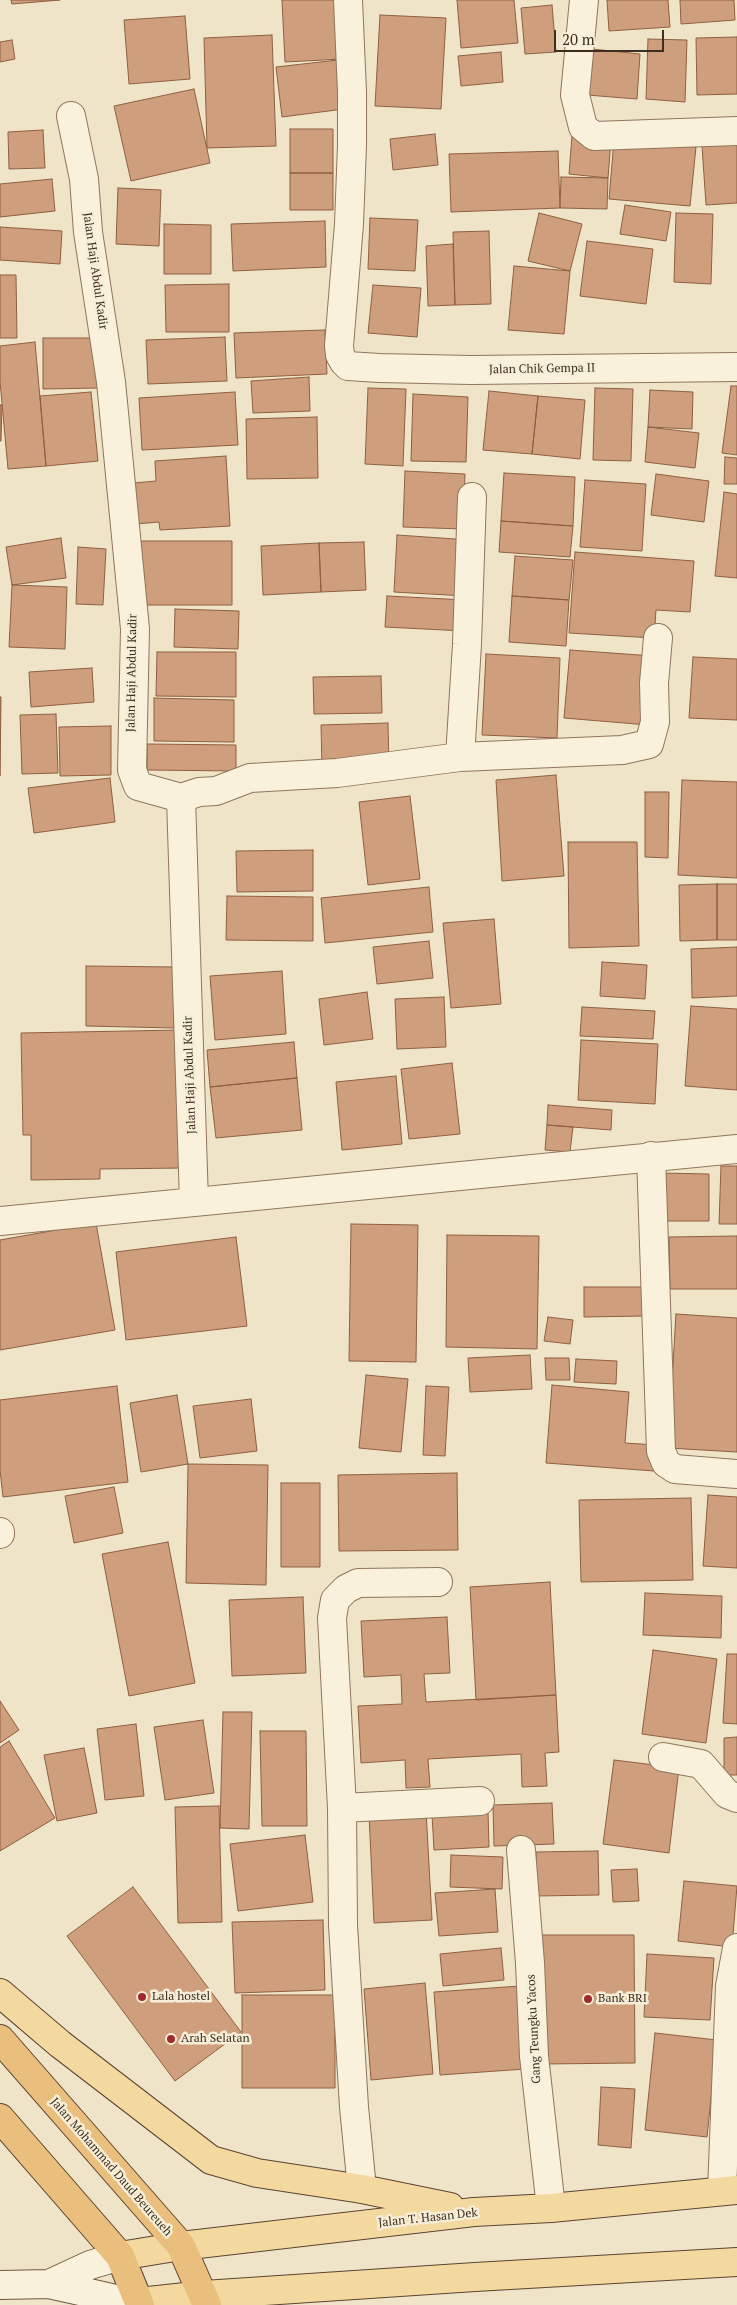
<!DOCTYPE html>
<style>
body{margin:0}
#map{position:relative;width:737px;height:2305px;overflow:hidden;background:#f0e4c8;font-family:"PT Serif",serif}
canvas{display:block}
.scale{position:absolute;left:554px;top:30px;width:110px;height:22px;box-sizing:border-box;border:2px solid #3d2e20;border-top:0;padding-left:6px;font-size:15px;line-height:18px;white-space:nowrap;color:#3d2e20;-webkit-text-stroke:4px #f7eed8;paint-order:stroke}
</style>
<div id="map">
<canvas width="737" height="2305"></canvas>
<div class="scale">20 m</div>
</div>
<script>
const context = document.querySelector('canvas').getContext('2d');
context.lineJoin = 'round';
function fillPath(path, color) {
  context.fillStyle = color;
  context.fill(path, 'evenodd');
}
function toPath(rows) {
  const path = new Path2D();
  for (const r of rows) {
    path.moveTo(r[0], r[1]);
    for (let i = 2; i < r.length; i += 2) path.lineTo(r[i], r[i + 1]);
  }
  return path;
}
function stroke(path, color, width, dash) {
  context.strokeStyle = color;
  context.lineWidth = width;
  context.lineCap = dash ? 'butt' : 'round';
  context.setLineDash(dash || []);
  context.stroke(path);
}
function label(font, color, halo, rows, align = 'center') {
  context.font = font + ' "PT Serif",serif';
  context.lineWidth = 5;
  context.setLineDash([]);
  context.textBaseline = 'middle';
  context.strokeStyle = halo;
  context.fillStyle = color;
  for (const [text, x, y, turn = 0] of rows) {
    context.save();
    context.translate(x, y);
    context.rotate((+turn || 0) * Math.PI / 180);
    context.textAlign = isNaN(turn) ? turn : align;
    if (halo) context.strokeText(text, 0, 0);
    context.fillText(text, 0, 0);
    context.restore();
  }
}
const building = toPath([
 [11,0,60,0,12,4,11,0],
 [282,0,340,0,342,59,285,62,282,0],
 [457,0,514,0,518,43,461,48,457,0],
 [607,0,668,0,670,27,609,31,607,0],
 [680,0,734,0,735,20,681,24,680,0],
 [552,5,556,52,525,54,521,8,552,5],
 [380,15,446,18,441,109,375,106,380,15],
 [185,16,190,79,129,84,124,20,185,16],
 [272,35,276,146,207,148,204,38,272,35],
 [737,37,737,94,697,95,696,38,737,37],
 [648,39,687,40,685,102,646,99,648,39],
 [12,40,15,59,0,62,0,42,12,40],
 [592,49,640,54,637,99,587,95,592,49],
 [501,52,503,82,461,86,458,56,501,52],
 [338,60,344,109,282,117,276,67,338,60],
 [194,89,210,163,131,181,114,106,194,89],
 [290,129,333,129,333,173,290,173,290,129],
 [43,130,45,168,9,169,8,132,43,130],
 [435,134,438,165,393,170,390,139,435,134],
 [572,136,611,140,608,178,569,174,572,136],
 [614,140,696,147,690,206,609,199,614,140],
 [737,144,737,203,706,205,702,146,737,144],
 [558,151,560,208,451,212,449,154,558,151],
 [290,173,333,173,333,210,290,210,290,173],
 [561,177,608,178,607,209,560,208,561,177],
 [52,179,55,211,0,217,0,184,52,179],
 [118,188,161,190,159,246,116,244,118,188],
 [625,205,671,212,666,241,620,234,625,205],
 [539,213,582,224,570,271,528,261,539,213],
 [676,213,713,214,711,284,674,282,676,213],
 [370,218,418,220,415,271,368,269,370,218],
 [325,221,326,267,233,271,231,224,325,221],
 [164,224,211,225,211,274,164,274,164,224],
 [0,227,62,231,60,264,0,260,0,227],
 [489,231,491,304,455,305,453,232,489,231],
 [587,241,653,249,646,304,580,296,587,241],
 [453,244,455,305,428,306,426,246,453,244],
 [514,266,570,271,564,334,508,330,514,266],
 [0,275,16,275,17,338,0,338,0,275],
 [229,284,229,332,166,332,165,285,229,284],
 [373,285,421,288,417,337,368,333,373,285],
 [325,330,327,374,236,378,234,333,325,330],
 [225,337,227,381,148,384,146,340,225,337],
 [43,338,99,338,100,388,43,389,43,338],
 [35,342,46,466,8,469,0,381,0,346,35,342],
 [309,377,310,411,253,413,251,381,309,377],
 [731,386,737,386,737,455,722,453,731,386],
 [368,388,406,389,403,466,365,464,368,388],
 [595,388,633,389,631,461,593,460,595,388],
 [650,390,693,392,692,429,648,427,650,390],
 [489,391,538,396,532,454,483,450,489,391],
 [91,392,98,461,46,466,40,396,91,392],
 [235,392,238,445,142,450,139,398,235,392],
 [413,394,468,397,466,462,411,461,413,394],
 [538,396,585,400,580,459,532,454,538,396],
 [0,405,2,405,1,441,0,441,0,405],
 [317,417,318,478,247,479,246,419,317,417],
 [648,427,699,433,695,468,645,462,648,427],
 [226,456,230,526,160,530,159,522,136,524,134,483,156,481,155,461,226,456],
 [725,457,737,458,737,484,724,484,725,457],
 [405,471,465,474,463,529,403,527,405,471],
 [504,473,575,477,573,526,501,521,504,473],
 [656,474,709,481,704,522,651,515,656,474],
 [585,480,646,484,642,551,580,547,585,480],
 [724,492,737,494,737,578,715,576,724,492],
 [501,521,573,526,570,557,499,552,501,521],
 [397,535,470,540,466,596,394,592,397,535],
 [61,538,66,578,12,585,6,547,61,538],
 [140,541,232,541,232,605,140,605,140,541],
 [364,542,366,590,321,592,319,543,364,542],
 [319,543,321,592,263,595,261,546,319,543],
 [78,547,106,549,103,605,76,604,78,547],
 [575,552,694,561,690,612,656,610,654,638,569,633,575,552],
 [515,556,573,560,569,600,512,596,515,556],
 [12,585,67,587,65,649,9,647,12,585],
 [387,596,466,600,464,631,385,627,387,596],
 [512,596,569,600,566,646,509,642,512,596],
 [175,609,239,611,238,649,174,647,175,609],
 [570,650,653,656,648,725,564,718,570,650],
 [157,652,236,652,236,697,156,696,157,652],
 [486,654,560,658,557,738,482,735,486,654],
 [693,657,737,659,737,720,689,718,693,657],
 [92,668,94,702,31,707,29,672,92,668],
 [381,676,382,713,314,714,313,677,381,676],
 [0,697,1,697,0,776,0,697],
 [154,698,234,700,234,742,154,741,154,698],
 [56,714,58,773,22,774,20,715,56,714],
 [388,723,389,766,322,767,321,725,388,723],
 [111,726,111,775,60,776,59,727,111,726],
 [147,744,236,745,236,771,147,770,147,744],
 [556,775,564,876,502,881,496,780,556,775],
 [110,778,115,822,34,833,28,788,110,778],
 [682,780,737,782,737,878,678,875,682,780],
 [645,792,669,792,668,858,645,857,645,792],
 [410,796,420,879,368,885,359,802,410,796],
 [568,842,637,842,639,946,569,948,568,842],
 [313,850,313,891,237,892,236,851,313,850],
 [717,884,737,884,737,940,717,940,717,884],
 [717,884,717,940,680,941,679,885,717,884],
 [429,887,433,932,325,943,321,898,429,887],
 [227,896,313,897,313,941,226,940,227,896],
 [494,919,501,1004,451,1008,443,923,494,919],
 [429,941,433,978,377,984,373,947,429,941],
 [737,947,737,996,692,998,691,949,737,947],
 [602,962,647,965,645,999,600,996,602,962],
 [86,966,175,967,174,1028,86,1026,86,966],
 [282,971,286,1034,215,1040,210,976,282,971],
 [367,992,373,1039,324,1045,319,999,367,992],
 [444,997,446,1047,397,1049,395,999,444,997],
 [691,1006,737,1009,737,1090,685,1086,691,1006],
 [582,1007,655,1011,653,1039,580,1036,582,1007],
 [181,1030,184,1168,100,1169,100,1179,31,1180,31,1135,23,1135,21,1033,181,1030],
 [581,1040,658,1044,655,1104,578,1100,581,1040],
 [294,1042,297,1078,210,1087,207,1050,294,1042],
 [452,1063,460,1134,409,1139,401,1069,452,1063],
 [396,1076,402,1144,342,1150,336,1082,396,1076],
 [297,1078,302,1130,216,1138,210,1087,297,1078],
 [548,1105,612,1110,611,1130,547,1125,548,1105],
 [547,1125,573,1127,570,1152,545,1150,547,1125],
 [721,1166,737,1166,737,1224,719,1224,721,1166],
 [660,1173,709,1174,709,1221,659,1221,660,1173],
 [96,1223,115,1330,0,1350,0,1240,96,1223],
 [351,1224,418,1225,416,1362,349,1361,351,1224],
 [447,1235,539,1236,537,1349,446,1347,447,1235],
 [737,1236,737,1289,670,1289,669,1237,737,1236],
 [236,1237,247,1326,126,1340,116,1252,236,1237],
 [584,1287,645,1287,645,1316,584,1317,584,1287],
 [676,1314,737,1318,737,1452,668,1448,676,1314],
 [548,1317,573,1320,570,1344,544,1341,548,1317],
 [530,1355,532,1389,470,1392,468,1358,530,1355],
 [545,1358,569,1358,570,1380,546,1380,545,1358],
 [576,1359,617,1361,616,1384,574,1382,576,1359],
 [366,1375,408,1379,401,1452,359,1448,366,1375],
 [552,1385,629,1392,625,1443,656,1445,654,1471,546,1463,552,1385],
 [117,1386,128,1482,3,1497,0,1470,0,1400,117,1386],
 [426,1386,449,1387,445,1456,423,1455,426,1386],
 [177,1395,188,1464,141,1472,130,1403,177,1395],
 [251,1399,257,1451,200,1458,193,1406,251,1399],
 [188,1464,268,1465,266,1585,186,1583,188,1464],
 [457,1473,458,1550,339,1551,338,1475,457,1473],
 [281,1483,320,1483,320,1567,281,1567,281,1483],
 [114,1487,123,1533,74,1543,65,1496,114,1487],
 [708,1495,737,1497,737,1568,703,1566,708,1495],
 [691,1498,693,1580,581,1582,579,1500,691,1498],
 [168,1542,195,1683,129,1696,102,1554,168,1542],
 [550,1582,556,1695,476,1700,470,1587,550,1582],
 [645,1593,722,1596,721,1638,643,1635,645,1593],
 [303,1597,306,1673,232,1676,229,1600,303,1597],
 [447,1617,450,1673,424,1674,426,1702,556,1695,559,1752,545,1753,547,1786,522,1787,521,1754,428,1759,430,1787,406,1788,405,1760,361,1763,358,1706,402,1704,401,1675,364,1677,361,1621,447,1617],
 [653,1650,717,1659,706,1743,642,1734,653,1650],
 [727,1654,737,1654,737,1724,723,1723,727,1654],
 [0,1701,19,1730,0,1743,0,1701],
 [223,1712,252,1712,249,1829,220,1828,223,1712],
 [203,1720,214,1793,165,1800,154,1727,203,1720],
 [136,1724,144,1796,105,1800,97,1729,136,1724],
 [260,1731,306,1731,307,1826,262,1826,260,1731],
 [737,1737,737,1775,724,1775,724,1738,737,1737],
 [9,1741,55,1818,0,1851,0,1747,9,1741],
 [84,1748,97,1813,57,1821,44,1755,84,1748],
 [614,1760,679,1768,669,1853,603,1844,614,1760],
 [552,1803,554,1844,494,1846,493,1805,552,1803],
 [219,1806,222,1922,178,1923,175,1807,219,1806],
 [426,1810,432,1920,374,1923,369,1814,426,1810],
 [488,1812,489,1847,434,1850,432,1815,488,1812],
 [305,1835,313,1902,238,1911,230,1844,305,1835],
 [598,1851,599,1895,536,1896,536,1852,598,1851],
 [451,1855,503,1857,502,1889,450,1887,451,1855],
 [637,1869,639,1901,613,1902,611,1870,637,1869],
 [684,1881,737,1886,732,1947,678,1941,684,1881],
 [133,1887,241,2032,175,2081,67,1936,133,1887],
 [495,1889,498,1932,439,1936,435,1893,495,1889],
 [323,1920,325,1990,235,1993,232,1922,323,1920],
 [541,1935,634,1935,635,2063,543,2064,541,1935],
 [501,1948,504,1980,443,1986,440,1954,501,1948],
 [647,1954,714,1958,710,2020,644,2017,647,1954],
 [425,1983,433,2074,371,2080,364,1989,425,1983],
 [520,1986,525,2069,440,2075,434,1992,520,1986],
 [242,1995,335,1995,335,2088,242,2088,242,1995],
 [655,2033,717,2040,707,2137,645,2130,655,2033],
 [601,2087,635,2089,631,2148,598,2145,601,2087]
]);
const minor = toPath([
 [348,0,352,92,352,145,349,224,339,346,340,355,344,362,348,366,379,368,471,370,737,367],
 [584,0,575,95,583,127,594,136,737,131],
 [71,116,84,179,88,232,111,382,135,629,132,770,138,786,181,798,194,1202],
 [460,757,467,644,472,497],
 [181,798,199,792,216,791,250,778,337,773,460,757,622,750,649,744,655,722,654,683,658,638],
 [651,1156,661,1451,666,1463,675,1469,737,1474],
 [0,1221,737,1149],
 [0,1532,0,1534],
 [663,1757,701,1764,727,1794,737,1798],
 [342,1808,480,1801],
 [521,1850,530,1963,534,2056,551,2208],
 [362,2189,354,2107,343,1925,342,1808,332,1618,335,1600,346,1589,358,1583,438,1582],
 [722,2191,730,1986,737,1948]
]);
const secondary = toPath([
 [49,2284,90,2265,120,2256],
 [0,2285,49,2284,111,2298,139,2302]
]);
const primary = toPath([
 [0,1993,60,2044,211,2160,257,2173,362,2189,450,2207],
 [120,2256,181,2246,474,2212,551,2208,737,2190],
 [139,2302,204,2295,475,2277,737,2262]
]);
const trunk = toPath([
 [0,2039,181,2246,207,2305],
 [0,2118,120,2256,140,2305]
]);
const markers = [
 [142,1997,5,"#9e2a2b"],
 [588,1999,5,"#9e2a2b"],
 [171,2039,5,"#9e2a2b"]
];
const streetNames = [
 ["Jalan Haji Abdul Kadir",95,271,82],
 ["Jalan Chik Gempa II",542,369,-1],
 ["Jalan Haji Abdul Kadir",132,673,-89],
 ["Jalan Haji Abdul Kadir",190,1075,-92],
 ["Gang Teungku Yacos",534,2029,-93],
 ["Jalan Mohammad Daud Beureueh",111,2167,49],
 ["Jalan T. Hasan Dek",428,2218,-6]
];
const poiNames = [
 ["Lala hostel",152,1997],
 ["Bank BRI",598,1999],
 ["Arah Selatan",181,2039]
];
fillPath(building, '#cf9f7d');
stroke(building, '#8d5f41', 1);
stroke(minor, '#8d765c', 30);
stroke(secondary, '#6f573f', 30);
stroke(primary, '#5b4430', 30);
stroke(trunk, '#5b4430', 30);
stroke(minor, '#faf1dc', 28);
stroke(secondary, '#faf1dc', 28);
stroke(primary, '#f3d9a0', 28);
stroke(trunk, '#eabe7c', 28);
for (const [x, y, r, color] of markers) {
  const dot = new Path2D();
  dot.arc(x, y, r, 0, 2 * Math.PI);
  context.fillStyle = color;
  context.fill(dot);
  stroke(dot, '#f7eed8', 2);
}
label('12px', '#3d2e20', '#f7eed8', streetNames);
label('12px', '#3d2e20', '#f7eed8', poiNames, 'left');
</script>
